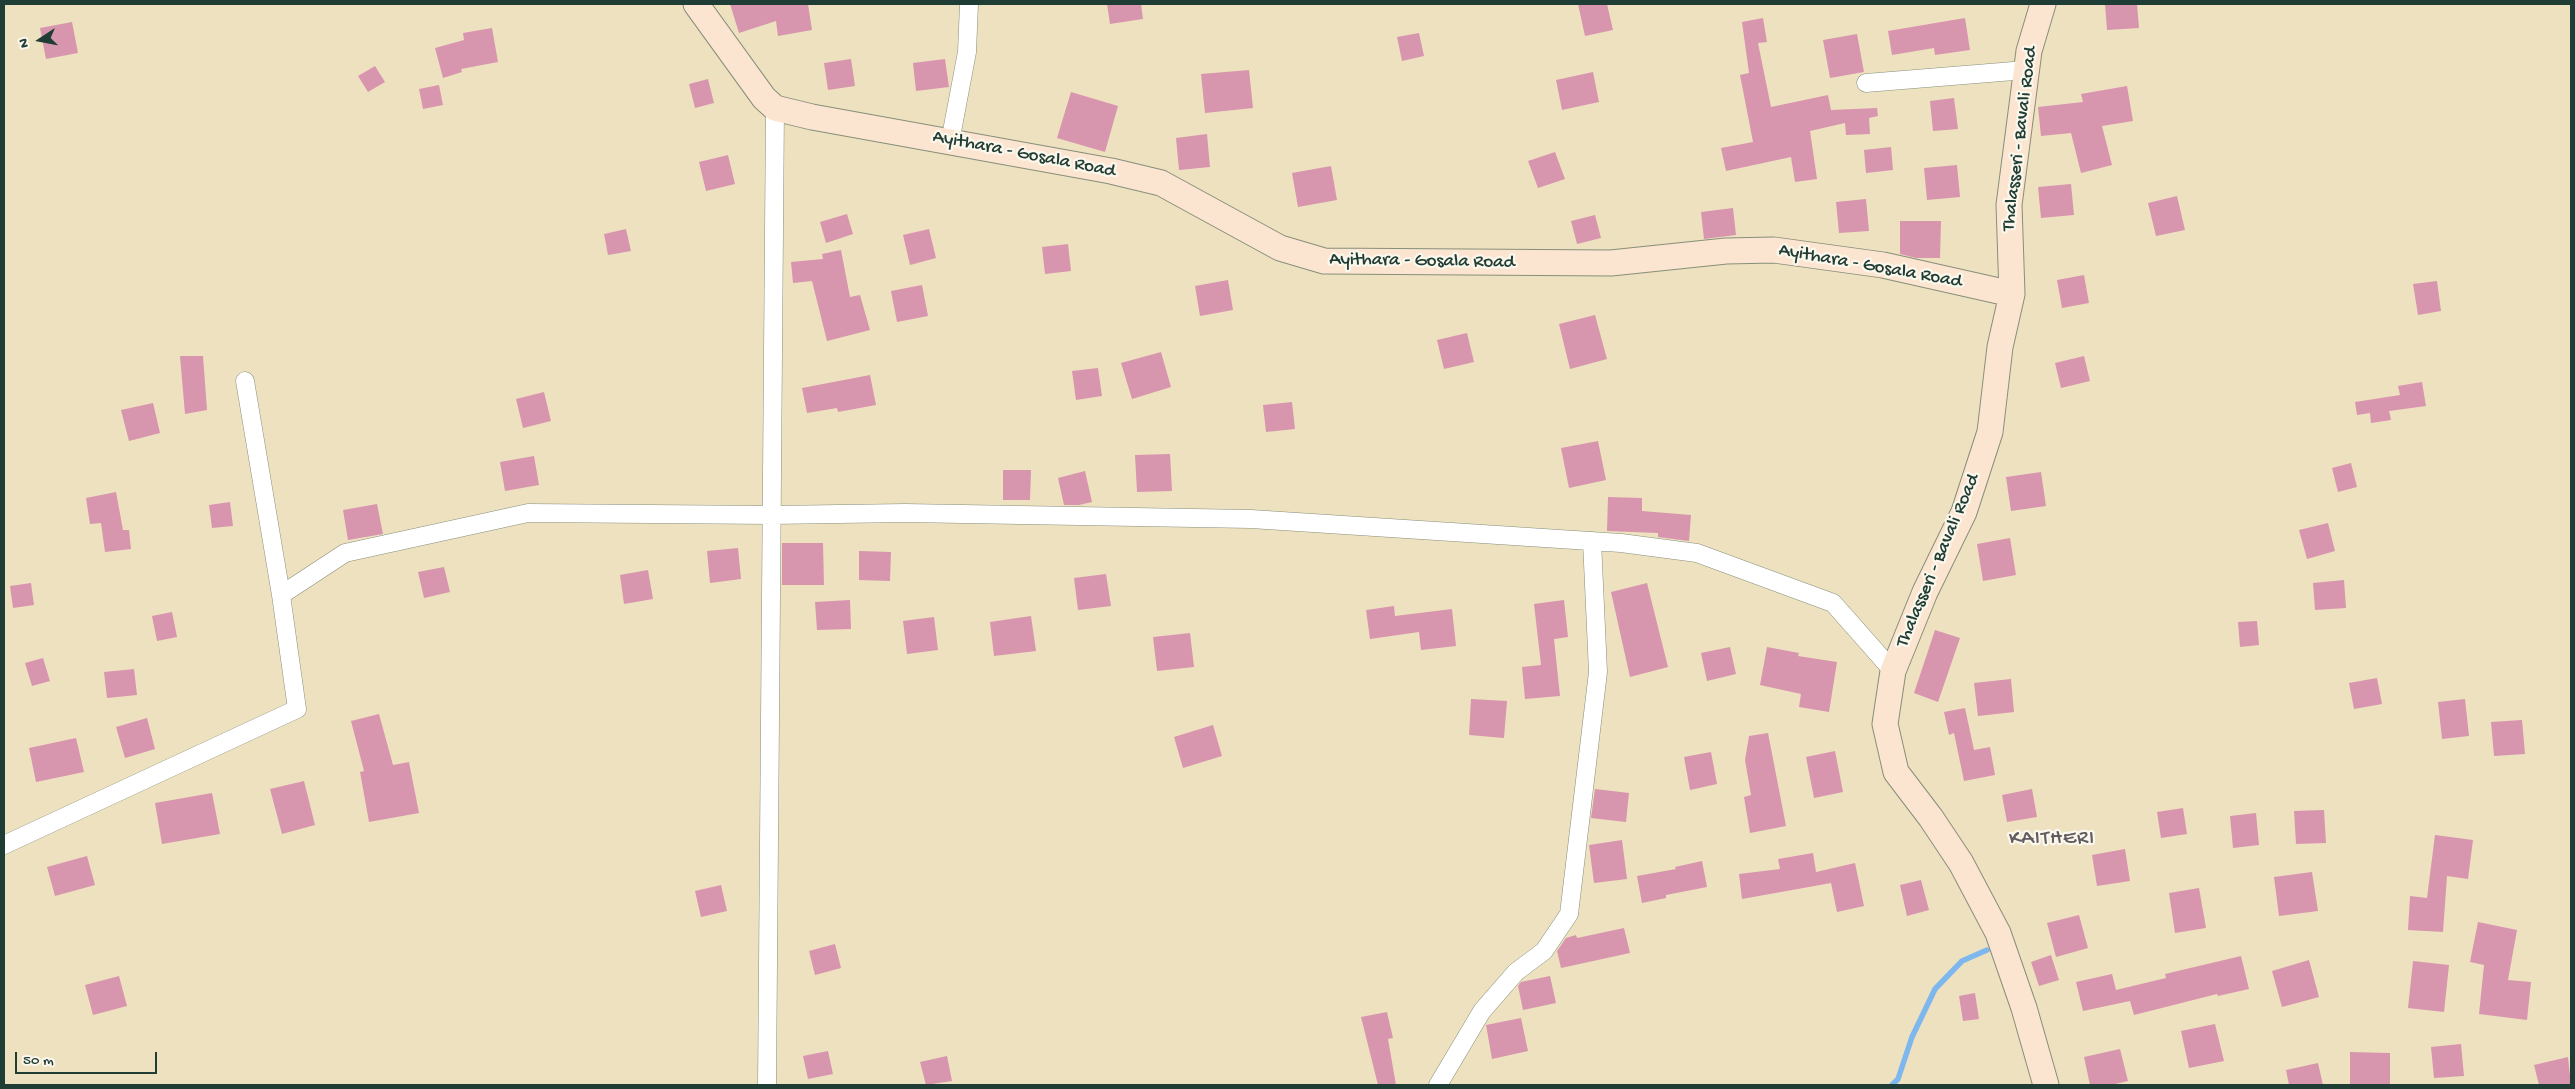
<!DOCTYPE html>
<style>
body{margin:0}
#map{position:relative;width:2575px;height:1089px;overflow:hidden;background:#eee1c0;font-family:"Gochi Hand",sans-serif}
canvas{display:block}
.frame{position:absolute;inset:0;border:5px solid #1f3d34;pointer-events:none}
.north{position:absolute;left:15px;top:15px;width:50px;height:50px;-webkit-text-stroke:4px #fbf7ec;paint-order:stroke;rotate:259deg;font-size:14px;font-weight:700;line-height:20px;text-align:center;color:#1f3d34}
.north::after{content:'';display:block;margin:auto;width:18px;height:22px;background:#1f3d34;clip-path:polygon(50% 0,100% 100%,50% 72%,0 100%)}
.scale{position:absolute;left:15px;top:1052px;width:142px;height:22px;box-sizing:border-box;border:2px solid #1f3d34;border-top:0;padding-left:6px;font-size:15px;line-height:18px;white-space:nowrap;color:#1f3d34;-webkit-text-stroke:4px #fbf7ec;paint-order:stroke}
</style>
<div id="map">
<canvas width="2575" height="1089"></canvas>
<div class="frame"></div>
<div class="north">N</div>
<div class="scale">50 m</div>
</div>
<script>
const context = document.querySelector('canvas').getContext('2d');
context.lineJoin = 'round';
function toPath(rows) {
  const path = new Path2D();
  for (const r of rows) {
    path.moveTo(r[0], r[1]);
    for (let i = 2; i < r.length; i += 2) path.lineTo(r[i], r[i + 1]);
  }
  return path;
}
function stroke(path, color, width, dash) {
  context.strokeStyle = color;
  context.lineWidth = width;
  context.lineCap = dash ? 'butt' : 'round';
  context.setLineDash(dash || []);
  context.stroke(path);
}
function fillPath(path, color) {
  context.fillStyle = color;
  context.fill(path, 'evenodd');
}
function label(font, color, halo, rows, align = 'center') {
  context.font = font + ' "Gochi Hand",sans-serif';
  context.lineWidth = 4.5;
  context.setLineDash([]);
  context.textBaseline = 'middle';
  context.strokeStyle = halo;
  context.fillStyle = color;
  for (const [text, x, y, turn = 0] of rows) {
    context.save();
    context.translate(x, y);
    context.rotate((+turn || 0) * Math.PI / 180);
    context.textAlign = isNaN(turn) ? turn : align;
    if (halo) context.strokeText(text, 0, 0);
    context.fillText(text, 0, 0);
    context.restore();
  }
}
const stream = toPath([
 [1892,1085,1898,1079,1912,1037,1935,989,1962,961,1987,950]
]);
const building = toPath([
 [730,4,808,4,812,30,778,36,776,21,739,33],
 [1107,4,1141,4,1143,19,1110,24],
 [1578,4,1607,4,1613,30,1585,36],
 [2105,4,2137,4,2139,28,2107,30],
 [1763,18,1767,42,1758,43,1771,107,1828,95,1831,110,1877,108,1878,116,1869,118,1870,134,1846,135,1845,123,1810,131,1817,179,1795,182,1791,157,1726,171,1721,148,1753,142,1740,75,1749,73,1742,22],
 [1965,18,1970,50,1935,55,1934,48,1892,55,1888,31],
 [72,22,78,53,46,59,40,28],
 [492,28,498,62,461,69,462,72,443,78,435,48,464,40,463,33],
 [1419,33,1424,56,1402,61,1397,37],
 [1857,34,1864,72,1830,78,1823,40],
 [851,59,855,86,828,90,824,63],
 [945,59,949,87,916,91,913,63],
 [375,66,385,82,368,92,358,76],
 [1249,70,1253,108,1205,113,1201,74],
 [1593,72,1599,102,1562,110,1556,80],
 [708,79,714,103,695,108,689,84],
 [439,85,443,105,423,109,419,89],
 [2127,86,2133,121,2102,126,2112,165,2081,173,2071,133,2041,136,2038,107,2083,102,2081,94],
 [1071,92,1118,106,1105,152,1057,138],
 [1954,98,1958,129,1933,131,1930,101],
 [1207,134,1210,167,1179,170,1176,138],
 [1891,147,1893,170,1866,173,1864,150],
 [1555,152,1565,179,1538,188,1528,161],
 [728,155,735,184,706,191,699,162],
 [1957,165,1960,197,1927,200,1924,168],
 [1331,166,1337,200,1298,207,1292,173],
 [2071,184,2074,215,2041,218,2038,187],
 [2177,196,2185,230,2156,236,2148,203],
 [1866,199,1869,231,1839,233,1836,202],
 [1733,208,1736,235,1704,239,1701,212],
 [847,214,853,234,826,243,820,222],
 [1595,215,1601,238,1577,244,1571,221],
 [1900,221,1941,221,1940,258,1916,258,1900,254],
 [626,229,631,251,608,255,604,234],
 [929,229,936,258,910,265,903,235],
 [1068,244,1071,271,1045,274,1042,247],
 [841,250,850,297,860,295,870,330,827,341,812,281,793,283,791,262,823,259,822,254],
 [2084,275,2089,303,2062,308,2057,280],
 [1228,280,1233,310,1200,316,1195,286],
 [2437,281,2441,311,2418,315,2413,284],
 [922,285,928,316,897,322,891,291],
 [1595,315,1607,359,1570,369,1559,324],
 [1467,333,1474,362,1444,369,1437,340],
 [1161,352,1171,387,1132,399,1121,363],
 [180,356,203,356,207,410,185,414],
 [2084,356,2090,381,2061,388,2055,363],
 [1098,368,1102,396,1076,400,1072,371],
 [870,375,876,405,838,412,837,408,807,413,802,388],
 [2422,382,2426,406,2389,411,2391,420,2371,423,2370,413,2357,415,2355,402,2400,395,2398,386],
 [544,392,551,421,523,428,516,399],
 [1292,402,1295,429,1266,432,1263,405],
 [153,403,160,433,129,441,121,410],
 [1598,441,1606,480,1569,488,1561,448],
 [1170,454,1172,491,1137,492,1135,455],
 [534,456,539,485,505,491,500,462],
 [2351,463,2357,487,2338,492,2332,468],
 [1003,470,1031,470,1030,500,1003,500],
 [1085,471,1092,502,1079,505,1064,505,1058,478],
 [2041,472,2046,506,2011,511,2006,477],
 [116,492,123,530,129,530,131,549,105,552,101,523,90,524,86,498],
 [1608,497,1642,498,1642,511,1691,515,1689,541,1658,537,1658,533,1607,531],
 [230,502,233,526,212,528,209,505],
 [377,504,383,534,348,540,343,510],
 [2328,523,2335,551,2307,559,2299,530],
 [2010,538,2016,575,1983,581,1977,544],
 [782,543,823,543,824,585,782,585],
 [738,548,741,579,710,583,707,551],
 [859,551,891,552,890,581,859,580],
 [444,567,450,592,424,598,418,572],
 [648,570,653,599,624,604,620,575],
 [1106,574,1111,606,1078,610,1074,578],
 [2344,580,2346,608,2315,610,2313,583],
 [31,583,34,605,13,608,10,586],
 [1647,583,1668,667,1630,677,1611,592],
 [850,600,851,629,817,630,815,602],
 [1564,600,1568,637,1554,639,1560,696,1525,699,1522,667,1541,665,1534,604],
 [1394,606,1395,616,1452,609,1456,646,1421,650,1419,632,1370,639,1366,610],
 [172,612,177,637,157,641,152,616],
 [1031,616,1036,651,994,656,990,622],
 [934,617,938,650,907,654,903,621],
 [2257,621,2259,645,2240,647,2238,622],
 [1935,630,1960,638,1938,702,1914,693],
 [1190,633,1194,667,1157,671,1153,637],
 [1730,647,1736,674,1707,681,1701,653],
 [1767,647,1799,653,1798,656,1837,662,1829,712,1799,707,1801,694,1760,685],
 [43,658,50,681,32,686,25,663],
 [134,669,137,695,107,698,104,672],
 [2377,678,2382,704,2354,709,2349,683],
 [2011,679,2014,712,1978,716,1974,683],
 [1471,699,1507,701,1504,738,1469,735],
 [2465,699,2469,736,2442,739,2438,702],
 [1965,708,1974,750,1990,747,1995,775,1964,781,1954,733,1949,735,1944,712],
 [379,714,393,765,409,762,419,813,369,822,360,772,364,771,351,721],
 [147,718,155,749,125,758,116,727],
 [2522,720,2525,754,2494,756,2491,722],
 [1213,725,1222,756,1183,768,1174,737],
 [1768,733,1786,826,1750,833,1744,797,1751,795,1745,760,1749,736],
 [76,738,84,772,36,782,29,748],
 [1835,751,1843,792,1814,798,1806,757],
 [1711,752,1717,784,1690,790,1684,757],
 [304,781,315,825,282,834,270,789],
 [1595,789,1629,793,1626,822,1591,818],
 [2032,789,2037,817,2007,822,2002,795],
 [212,793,220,834,162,844,155,803],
 [2183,808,2187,834,2161,838,2157,812],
 [2324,810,2326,843,2296,844,2294,811],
 [2256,813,2259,845,2233,848,2230,816],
 [2435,835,2473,840,2468,879,2447,876,2443,932,2408,930,2410,896,2427,898],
 [1622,840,1627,879,1594,883,1589,845],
 [2125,849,2130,881,2097,886,2092,855],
 [1813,853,1816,872,1855,863,1864,906,1837,912,1831,883,1742,899,1739,874,1780,869,1778,859],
 [87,856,95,885,55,896,47,867],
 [1702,861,1707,887,1666,895,1666,898,1642,903,1637,876,1676,869,1675,867],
 [2312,872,2318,911,2279,916,2274,877],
 [1921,880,1929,910,1907,916,1900,885],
 [721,885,727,911,701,917,695,891],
 [2199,888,2206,928,2175,933,2169,893],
 [2079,915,2088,948,2056,957,2047,923],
 [2478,922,2517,930,2508,980,2531,982,2527,1020,2479,1014,2484,965,2470,962],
 [1624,928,1630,953,1561,968,1557,951,1566,938,1576,935,1577,938],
 [835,944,841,968,815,975,809,951],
 [2051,955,2059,980,2039,986,2031,962],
 [2241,956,2249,989,2218,996,2217,994,2134,1015,2130,1001,2083,1011,2076,982,2112,974,2116,990,2166,978,2165,974],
 [2309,960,2319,997,2282,1007,2272,971],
 [2413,961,2449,965,2444,1012,2408,1008],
 [119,976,127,1006,93,1015,85,985],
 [1550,976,1556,1003,1523,1010,1518,986,1521,982],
 [1975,993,1979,1019,1963,1021,1959,996],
 [1387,1012,1393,1038,1388,1039,1396,1085,1378,1085,1361,1017],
 [1521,1018,1528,1051,1492,1059,1486,1025],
 [2215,1024,2224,1061,2189,1068,2181,1031],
 [2461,1044,2464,1076,2434,1078,2431,1047],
 [2120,1049,2128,1081,2111,1085,2090,1085,2084,1057],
 [828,1051,833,1074,808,1079,803,1056],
 [2350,1052,2390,1053,2390,1085,2350,1085],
 [947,1056,952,1081,926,1085,920,1062],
 [2568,1057,2571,1085,2539,1085,2534,1065],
 [2318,1063,2323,1085,2289,1085,2286,1070]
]);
const street = toPath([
 [1866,83,2026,70],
 [950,142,967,52,969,4],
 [245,381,281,595],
 [4,845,297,709,281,595,345,553,528,513,772,515,905,513,1251,519,1621,543,1697,553,1833,603,1893,671],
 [767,1085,775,108],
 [1438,1085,1482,1011,1516,972,1544,951,1569,914,1598,672,1592,541]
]);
const secondary = toPath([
 [696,4,764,98,775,108,812,117,1111,171,1161,183,1280,248,1324,261,1611,263,1726,251,1774,250,1883,265,2012,294],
 [2043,4,2029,51,2009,205,2012,294,2000,347,1990,432,1964,512,1925,592,1893,671,1885,724,1896,772,1931,818,1961,863,1998,933,2024,1008,2046,1085]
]);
const streetNames = [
 ["Thalasseri - Bavali Road",2021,139,-83],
 ["Ayithara - Gosala Road",1024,155,11],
 ["Ayithara - Gosala Road",1422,262,1],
 ["Ayithara - Gosala Road",1870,267,10],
 ["Thalasseri - Bavali Road",1939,561,-67]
];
const quarterNames = [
 ["KAITHERI",2052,840]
];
stroke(stream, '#7eb7ee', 5.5);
fillPath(building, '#d895ae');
stroke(street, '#868f7a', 19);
stroke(secondary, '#868f7a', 27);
stroke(street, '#fff', 18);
stroke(secondary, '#fce5d0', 25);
label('19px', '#1f3d34', '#fbf7ec', streetNames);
context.letterSpacing = '1px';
label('21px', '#605c5f', '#fbf7ec', quarterNames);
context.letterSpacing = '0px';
</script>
